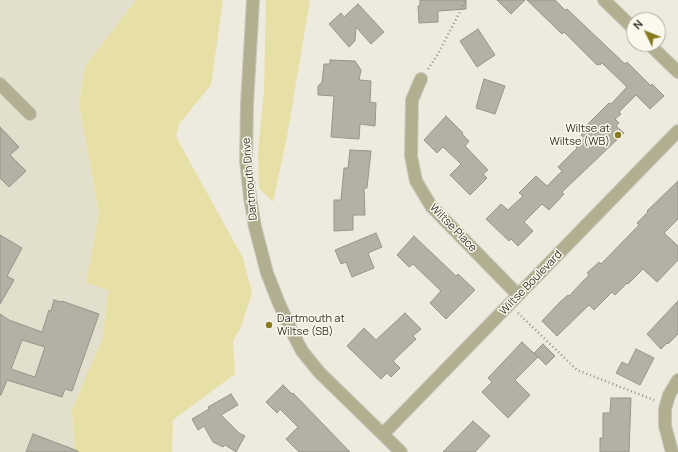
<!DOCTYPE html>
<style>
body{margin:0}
#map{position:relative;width:678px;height:452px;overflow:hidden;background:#edebde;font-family:Manrope,sans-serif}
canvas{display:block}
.north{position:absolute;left:626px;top:12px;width:40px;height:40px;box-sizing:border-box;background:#faf9eb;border:1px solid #aaa99f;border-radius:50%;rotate:313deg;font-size:11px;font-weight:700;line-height:16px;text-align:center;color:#32322d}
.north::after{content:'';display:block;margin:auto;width:14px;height:18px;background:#877b21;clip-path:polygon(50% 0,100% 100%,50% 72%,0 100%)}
</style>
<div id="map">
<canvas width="678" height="452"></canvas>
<div class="north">N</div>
</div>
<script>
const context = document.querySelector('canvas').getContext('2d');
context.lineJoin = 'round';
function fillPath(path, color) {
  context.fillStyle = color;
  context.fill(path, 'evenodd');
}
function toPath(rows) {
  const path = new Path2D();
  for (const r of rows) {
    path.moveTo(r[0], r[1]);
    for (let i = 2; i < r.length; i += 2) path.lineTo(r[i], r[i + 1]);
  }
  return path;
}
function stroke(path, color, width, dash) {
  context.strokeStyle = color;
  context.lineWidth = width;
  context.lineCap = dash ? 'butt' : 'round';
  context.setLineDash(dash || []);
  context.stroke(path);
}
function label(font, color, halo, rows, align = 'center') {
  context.font = font + ' Manrope,sans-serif';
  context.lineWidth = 3;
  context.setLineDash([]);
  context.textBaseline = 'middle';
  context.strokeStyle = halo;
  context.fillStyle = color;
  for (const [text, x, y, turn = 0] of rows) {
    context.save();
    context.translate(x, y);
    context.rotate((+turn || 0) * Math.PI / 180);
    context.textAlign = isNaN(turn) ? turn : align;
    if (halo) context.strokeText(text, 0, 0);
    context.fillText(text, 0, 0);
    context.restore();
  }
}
const built = toPath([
 [0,0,136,0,85,66,79,104,99,213,86,283,108,290,103,337,72,410,75,452,0,452]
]);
const green = toPath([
 [136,0,223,0,211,85,179,124,176,137,243,258,252,293,241,327,233,341,235,374,173,420,172,452,75,452,72,410,103,337,108,290,86,283,99,213,79,104,85,66],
 [266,0,310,0,286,142,273,202,259,188,258,151,264,92]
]);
const building = toPath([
 [420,0,466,0,466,9,438,11,438,22,419,23,418,6,420,6,420,0],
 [497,0,525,0,511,14,497,0],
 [527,0,555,0,565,10,567,9,625,64,627,62,651,86,652,84,664,96,650,109,636,95,619,112,621,114,615,119,619,123,616,126,624,133,562,192,564,194,549,210,542,204,524,222,533,231,518,246,511,239,509,241,486,219,501,204,508,210,523,196,519,193,536,176,547,186,562,171,558,167,577,148,576,146,585,138,581,135,589,126,587,125,609,103,611,104,627,87,602,63,600,65,598,64,597,65,564,32,562,34,527,0],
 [358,4,384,32,371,44,356,27,355,41,349,47,329,24,341,13,344,17,358,4],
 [478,29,495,55,477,67,460,41,478,29],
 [330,60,355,61,361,70,359,80,371,81,370,102,376,103,375,126,360,124,359,139,331,137,334,96,318,95,318,86,322,82,324,64,330,64,330,60],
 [484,79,505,86,495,114,476,108,484,79],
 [446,116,463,133,462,134,469,141,465,146,488,170,483,174,487,178,470,195,450,175,461,164,443,147,437,153,424,140,446,116],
 [0,127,19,147,10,155,26,171,9,187,0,178,0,127],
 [350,150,371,151,367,188,364,188,365,215,353,215,353,230,334,231,334,200,341,200,344,168,348,168,350,150],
 [678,181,678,219,664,233,678,246,678,260,657,282,643,269,628,284,627,283,615,295,612,292,594,310,589,305,557,336,542,321,559,303,568,295,569,296,589,275,587,273,599,262,601,264,639,225,637,223,648,212,647,211,678,181],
 [376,233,382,247,368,253,374,268,352,277,346,262,341,264,335,250,376,233],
 [0,235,22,248,7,276,14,280,0,304,0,235],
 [414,236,456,276,458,274,475,290,446,319,430,303,441,291,413,264,409,267,397,255,414,236],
 [54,300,61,302,62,301,99,314,72,391,65,389,62,397,7,380,1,395,0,395,0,314,9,320,42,332,49,310,51,311,54,300],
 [22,340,45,347,35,377,11,369,22,340],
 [678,301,678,334,668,344,667,343,661,349,647,334,678,301],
 [405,313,421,329,413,336,416,339,393,361,400,368,391,377,387,373,381,379,347,346,364,328,376,340,405,313],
 [522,342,538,357,515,380,530,395,508,418,482,392,492,382,488,378,522,342],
 [543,344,555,356,546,365,534,353,543,344],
 [636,349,654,358,640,385,616,373,622,362,628,365,636,349],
 [283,385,292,394,293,393,350,452,299,452,286,439,298,427,280,409,277,413,266,402,283,385],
 [231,394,238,405,221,415,239,433,245,436,236,452,225,445,223,447,213,442,204,426,198,430,192,419,209,409,208,407,231,394],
 [611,398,631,398,629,452,600,452,600,438,603,438,603,413,610,413,611,398],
 [473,421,490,436,475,452,443,452,473,421],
 [33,434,78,451,78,452,26,452,33,434]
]);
const path = toPath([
 [428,69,438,54,466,0],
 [518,313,577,370,654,400]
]);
const minor = toPath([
 [253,0,247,104,246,161,250,197,255,227,267,273,278,301,290,328,302,351,319,372,401,452],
 [604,0,634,29],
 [649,44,678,72],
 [421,79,412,100,411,156,416,181,431,206,518,295],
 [0,84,30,114],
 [383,434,678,131],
 [672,452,665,426,665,409,669,395,678,380]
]);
const markers = [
 [618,135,4,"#877b21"],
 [269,325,4,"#877b21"]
];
const poiNames = [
 ["Wiltse at",610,129],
 ["Wiltse (WB)",610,142],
 ["Dartmouth at",277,319,"left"],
 ["Wiltse (SB)",277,332,"left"]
];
const streetNames = [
 ["Dartmouth Drive",250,179,-95],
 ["Wiltse Place",453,228,46],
 ["Wiltse Boulevard",531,283,-46]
];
fillPath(built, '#e2dfcc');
fillPath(green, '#e6dfa6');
fillPath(building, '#b2b1a4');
stroke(building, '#969589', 1);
stroke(minor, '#c8c6bb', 14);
stroke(path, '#919087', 2.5, [1, 3]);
stroke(minor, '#b2af91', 12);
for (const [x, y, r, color] of markers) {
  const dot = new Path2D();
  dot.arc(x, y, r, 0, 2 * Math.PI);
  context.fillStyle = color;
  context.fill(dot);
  stroke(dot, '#faf9eb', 1.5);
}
label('11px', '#32322d', '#faf9eb', poiNames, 'right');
label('11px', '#32322d', '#faf9eb', streetNames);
</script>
